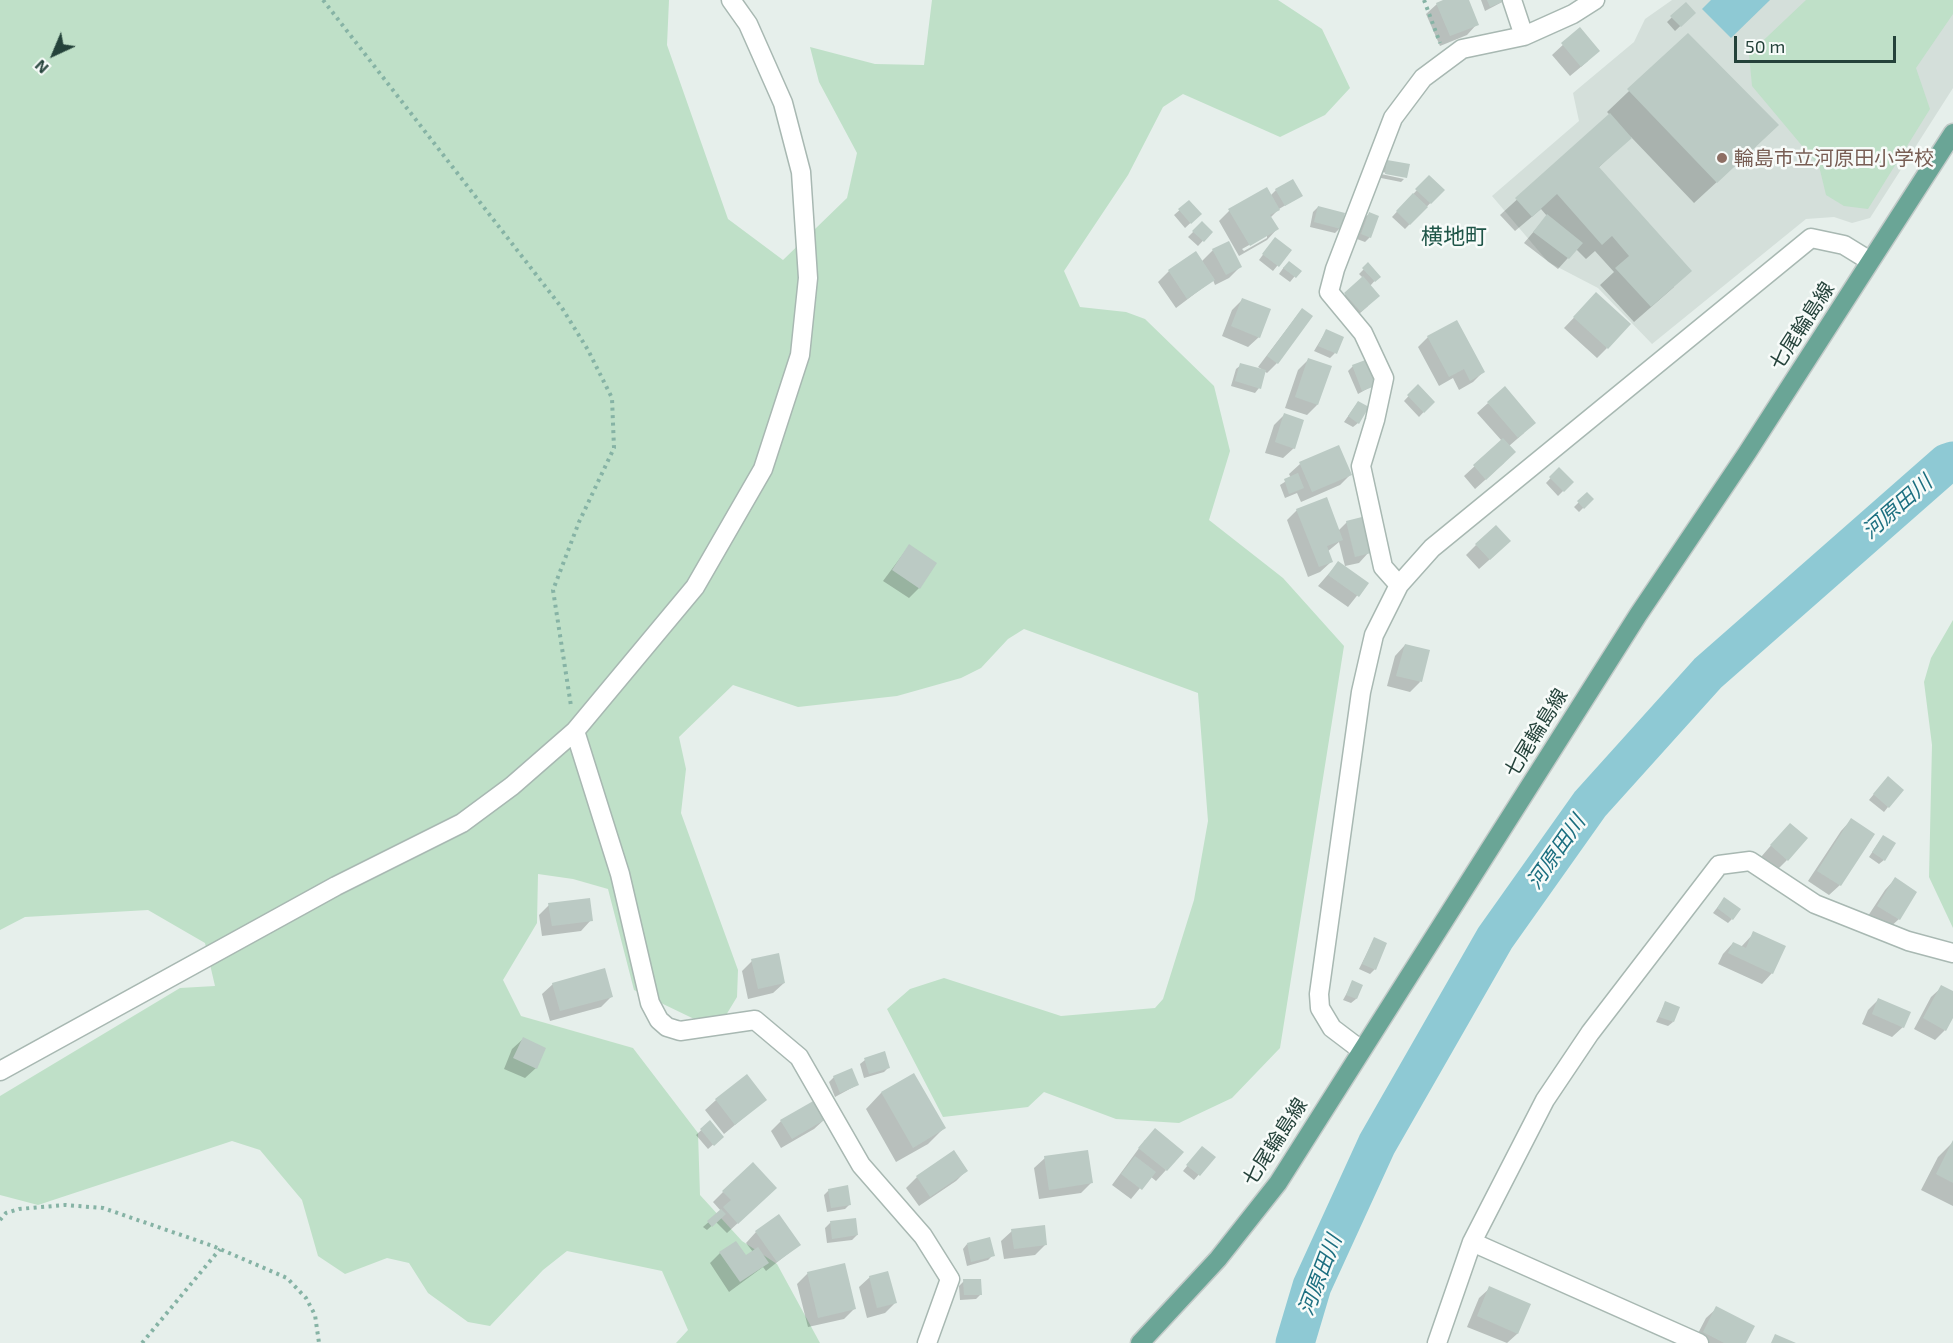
<!DOCTYPE html>
<meta charset="utf-8">
<style>
body{margin:0}
#map{position:relative;width:1953px;height:1343px;overflow:hidden;background:#e6efeb;font-family:"Exo 2",sans-serif}
canvas{display:block}
.north{position:absolute;left:24px;top:24px;width:60px;height:60px;-webkit-text-stroke:4px #f7fbf9;paint-order:stroke;rotate:224deg;font-size:16px;font-weight:700;line-height:24px;text-align:center;color:#24423a}
.north::after{content:'';display:block;margin:auto;width:21px;height:27px;background:#24423a;clip-path:polygon(50% 0,100% 100%,50% 72%,0 100%)}
.scale{position:absolute;left:1734px;top:36px;width:162px;height:27px;box-sizing:border-box;border:3px solid #24423a;border-top:0;padding-left:8px;font-size:18px;line-height:21px;white-space:nowrap;color:#24423a;-webkit-text-stroke:4px #f7fbf9;paint-order:stroke}
</style>
<div id="map">
<canvas width="1953" height="1343"></canvas>
<div class="north">N</div>
<div class="scale">50 m</div>
</div>
<script>
const context = document.querySelector('canvas').getContext('2d');
context.lineJoin = 'round';
function fillPath(path, color) {
  context.fillStyle = color;
  context.fill(path, 'evenodd');
}
function toPath(rows) {
  const path = new Path2D();
  for (const r of rows) {
    path.moveTo(r[0], r[1]);
    for (let i = 2; i < r.length; i += 2) path.lineTo(r[i], r[i + 1]);
  }
  return path;
}
function stroke(path, color, width, dash) {
  context.strokeStyle = color;
  context.lineWidth = width;
  context.lineCap = dash ? 'butt' : 'round';
  context.setLineDash(dash || []);
  context.stroke(path);
}
function label(font, color, halo, rows, align = 'center') {
  context.font = font + ' "Exo 2","Noto Sans JP",sans-serif';
  context.lineWidth = 5;
  context.setLineDash([]);
  context.textBaseline = 'middle';
  context.strokeStyle = halo;
  context.fillStyle = color;
  for (const [text, x, y, turn = 0] of rows) {
    context.save();
    context.translate(x, y);
    context.rotate((+turn || 0) * Math.PI / 180);
    context.textAlign = isNaN(turn) ? turn : align;
    if (halo) context.strokeText(text, 0, 0);
    context.fillText(text, 0, 0);
    context.restore();
  }
}
const built = toPath([
 [1672,0,1953,0,1953,88,1870,218,1852,223,1834,217,1806,219,1652,344,1598,288,1548,262,1492,196,1579,121,1573,93,1634,42,1645,19]
]);
const green = toPath([
 [0,0,669,0,667,45,728,219,783,260,847,198,857,153,819,82,810,47,875,64,924,65,932,0,1278,0,1322,29,1350,88,1325,115,1280,137,1183,94,1163,107,1128,175,1064,271,1080,307,1126,312,1145,319,1214,386,1230,451,1209,520,1283,578,1344,646,1280,1048,1232,1098,1179,1123,1116,1119,1044,1092,1028,1107,943,1117,887,1009,910,989,944,978,1061,1016,1155,1008,1163,999,1194,900,1208,821,1198,693,1024,629,1008,639,981,668,961,678,897,696,798,707,733,685,679,737,686,769,681,813,738,970,737,997,717,1030,634,990,608,889,573,879,538,874,537,923,503,980,521,1016,633,1048,698,1133,700,1195,742,1241,777,1264,820,1343,676,1343,688,1330,662,1271,567,1251,543,1270,490,1326,468,1322,428,1293,409,1263,387,1258,345,1274,318,1256,302,1200,260,1150,232,1141,38,1205,0,1195,0,1096,180,988,215,986,205,943,148,910,25,917,0,930],
 [1806,0,1953,0,1953,14,1916,68,1930,109,1868,209,1844,206,1826,195,1819,166,1752,86,1749,54],
 [1953,620,1953,928,1929,877,1932,745,1924,682,1931,658]
]);
const water = toPath([
 [1711,0,1770,0,1731,38,1702,9]
]);
const shadow = toPath([
 [1447,0,1467,0,1477,24,1467,35,1440,46,1426,14,1437,4],
 [1481,0,1506,0,1485,11],
 [1686,4,1694,13,1675,31,1667,22],
 [1580,29,1588,61,1570,76,1552,55],
 [1688,35,1756,146,1694,203,1631,137,1598,168,1674,287,1634,322,1600,285,1614,272,1595,251,1586,259,1576,249,1558,269,1524,243,1547,216,1541,209,1515,231,1500,215,1610,115,1607,112],
 [1388,161,1408,165,1406,177,1382,172],
 [1381,174,1404,179,1401,182,1381,178],
 [1429,177,1443,190,1405,229,1392,217],
 [1276,190,1301,196,1279,209,1270,218,1277,229,1267,240,1239,256,1219,221,1229,211,1270,196],
 [1267,235,1267,238,1244,251,1242,249],
 [1189,202,1200,214,1185,228,1174,215],
 [1318,207,1340,228,1335,233,1310,227,1313,212],
 [1369,214,1370,237,1365,242,1357,239,1364,218],
 [1202,223,1211,232,1198,246,1188,237],
 [1271,244,1290,250,1273,271,1259,260],
 [1213,250,1240,267,1229,278,1215,285,1213,280,1176,308,1158,282,1169,271,1201,262],
 [1368,265,1379,276,1370,286,1368,306,1350,322,1335,304,1363,278,1359,274],
 [1284,267,1299,271,1290,282,1279,274],
 [1243,299,1259,337,1248,347,1222,336,1232,310],
 [1586,305,1607,348,1597,358,1564,328],
 [1302,309,1277,363,1267,373,1264,371,1259,388,1255,393,1231,386,1236,369,1241,365,1263,370,1258,367],
 [1326,331,1335,353,1330,358,1314,351],
 [1428,337,1483,372,1473,382,1459,390,1453,378,1439,386,1418,347],
 [1308,360,1317,405,1307,415,1285,408,1298,370],
 [1353,366,1376,384,1358,394,1348,371],
 [1418,386,1433,402,1419,417,1404,401],
 [1358,402,1358,423,1353,427,1344,422],
 [1488,403,1524,433,1509,446,1504,463,1475,489,1464,476,1502,441,1477,413],
 [1284,415,1294,448,1283,458,1265,453,1274,425],
 [1339,447,1350,475,1340,485,1301,502,1297,493,1285,498,1280,485,1291,478,1289,474,1300,464],
 [1559,469,1572,482,1558,496,1546,483],
 [1587,494,1592,499,1579,512,1574,507],
 [1297,510,1338,531,1347,522,1369,552,1359,563,1345,566,1339,542,1327,552,1331,562,1320,572,1308,577,1287,520],
 [1476,545,1498,552,1479,569,1466,555],
 [909,546,919,588,909,598,883,581],
 [1338,563,1367,583,1348,607,1318,586],
 [1405,645,1420,682,1410,692,1387,686,1395,656],
 [1883,783,1888,807,1884,812,1869,800],
 [1851,820,1840,885,1829,895,1808,881,1841,831],
 [1780,835,1787,860,1777,870,1761,857],
 [1879,842,1884,860,1879,864,1869,857],
 [1895,879,1899,919,1888,929,1868,916,1885,890],
 [1720,904,1732,919,1728,923,1713,913],
 [549,905,591,920,581,931,542,936,539,915],
 [1754,933,1772,973,1762,984,1718,964,1723,954,1733,943,1741,947],
 [1374,939,1375,969,1370,974,1359,969],
 [752,961,784,983,773,993,748,999,742,971],
 [1353,982,1356,999,1351,1003,1343,1000],
 [553,984,612,996,601,1007,550,1021,542,994],
 [1942,987,1953,993,1953,1015,1945,1030,1935,1040,1914,1029,1931,997],
 [1878,1000,1903,1027,1892,1037,1862,1024,1868,1010],
 [1665,1003,1673,1022,1668,1026,1656,1022],
 [523,1039,536,1068,525,1078,504,1069,512,1049],
 [865,1060,889,1067,884,1072,864,1078,860,1064],
 [914,1075,944,1128,928,1144,896,1162,866,1109,881,1093],
 [834,1077,857,1085,835,1097,829,1082],
 [716,1100,765,1100,724,1134,705,1110],
 [825,1119,814,1129,781,1148,771,1131,781,1121],
 [710,1122,717,1141,708,1149,696,1135],
 [1145,1140,1166,1170,1156,1181,1150,1176,1131,1199,1112,1185],
 [1953,1142,1953,1206,1921,1190,1938,1157],
 [1198,1153,1214,1157,1194,1180,1183,1171],
 [1045,1158,1091,1183,1081,1193,1039,1199,1034,1168],
 [966,1171,956,1181,919,1206,906,1188,917,1177],
 [829,1190,850,1204,845,1209,827,1212,824,1195],
 [723,1192,764,1199,727,1233,716,1222,707,1230,703,1227,721,1211,713,1202],
 [855,1220,857,1235,852,1240,827,1243,825,1228,830,1223],
 [1012,1231,1046,1244,1035,1255,1004,1259,1001,1241],
 [756,1232,799,1245,766,1271,763,1267,729,1292,710,1263,720,1253,746,1257,753,1252,746,1243],
 [967,1244,993,1255,988,1260,967,1266,963,1249],
 [808,1273,855,1308,844,1319,808,1327,797,1284],
 [870,1277,895,1303,885,1313,867,1318,859,1287],
 [964,1281,981,1294,976,1299,960,1300,959,1286],
 [1490,1288,1529,1305,1517,1334,1507,1343,1467,1327,1479,1298],
 [1717,1308,1744,1343,1693,1343,1706,1318]
]);
const river = toPath([
 [1295,1343,1312,1286,1377,1144,1495,938,1590,804,1708,673,1947,463,1953,461]
]);
const building = toPath([
 [1443,0,1469,0,1479,25,1450,36,1436,3],
 [1487,0,1507,0,1490,7],
 [1686,2,1696,13,1681,27,1670,16],
 [1580,27,1600,51,1581,67,1561,43],
 [1688,33,1779,125,1717,183,1627,89],
 [1610,113,1632,138,1599,167,1692,271,1651,307,1615,268,1629,256,1612,236,1602,245,1557,194,1532,217,1515,198],
 [1387,160,1410,164,1407,178,1385,174],
 [1429,175,1445,190,1431,204,1415,189],
 [1293,179,1303,196,1285,206,1275,189],
 [1267,187,1280,210,1270,215,1279,229,1250,246,1228,209],
 [1413,193,1428,207,1410,225,1396,211],
 [1189,200,1202,214,1191,224,1178,209],
 [1318,206,1345,213,1341,229,1314,222],
 [1369,212,1379,216,1371,238,1361,234],
 [1547,214,1583,243,1569,259,1533,232],
 [1202,221,1213,232,1204,242,1192,231],
 [1275,237,1292,250,1279,267,1262,254],
 [1229,241,1242,267,1226,275,1212,249],
 [1196,251,1215,280,1187,299,1168,270],
 [1289,261,1302,271,1296,278,1283,268],
 [1368,262,1381,277,1375,282,1362,268],
 [1363,276,1380,296,1361,312,1344,293],
 [1596,292,1631,324,1608,349,1573,317],
 [1242,298,1271,309,1260,338,1231,326],
 [1302,308,1313,316,1278,364,1267,356],
 [1457,320,1485,372,1470,381,1464,369,1449,377,1427,336],
 [1326,329,1344,337,1337,354,1318,346],
 [1308,358,1332,366,1318,405,1295,397],
 [1368,359,1378,385,1362,391,1352,365],
 [1240,363,1266,370,1261,389,1235,381],
 [1418,384,1435,402,1424,413,1407,395],
 [1505,386,1536,423,1518,438,1487,402],
 [1358,401,1369,407,1359,424,1348,416],
 [1284,413,1304,420,1295,449,1275,442],
 [1503,438,1516,452,1486,480,1473,465],
 [1339,445,1352,475,1312,492,1299,462],
 [1559,467,1574,482,1564,492,1549,477],
 [1298,473,1304,488,1289,494,1284,479],
 [1587,492,1594,499,1584,509,1577,501],
 [1327,497,1343,540,1327,546,1333,562,1319,567,1296,509],
 [1362,517,1371,553,1355,557,1346,521],
 [1496,525,1511,541,1490,560,1475,544],
 [909,544,937,563,920,589,892,570],
 [1338,561,1369,583,1359,597,1328,575],
 [1405,644,1430,650,1422,682,1396,676],
 [1888,776,1904,790,1889,808,1873,794],
 [1851,818,1875,834,1841,886,1817,871],
 [1790,823,1808,838,1788,861,1770,845],
 [1883,835,1896,843,1885,861,1872,852],
 [1895,877,1917,892,1900,920,1877,906],
 [1724,897,1741,909,1733,920,1717,908],
 [590,898,593,921,552,926,548,903],
 [1753,931,1786,946,1773,974,1728,953,1733,942,1746,948],
 [1374,937,1387,943,1376,970,1362,964],
 [779,953,785,983,758,989,751,959],
 [605,968,613,997,560,1011,552,983],
 [1352,980,1363,985,1357,999,1346,995],
 [1941,985,1953,991,1953,1018,1946,1031,1923,1018],
 [1878,998,1911,1012,1904,1028,1872,1014],
 [1665,1001,1680,1007,1674,1022,1659,1017],
 [523,1037,546,1048,537,1069,513,1058],
 [885,1051,890,1068,869,1074,864,1058],
 [852,1068,859,1085,840,1093,833,1076],
 [914,1073,946,1128,913,1148,881,1092],
 [747,1074,767,1100,735,1125,715,1099],
 [815,1100,826,1119,792,1139,780,1120],
 [710,1120,724,1137,714,1146,700,1129],
 [1155,1128,1184,1152,1167,1171,1138,1148],
 [1953,1140,1953,1183,1936,1174],
 [1202,1146,1216,1157,1200,1176,1186,1165],
 [954,1150,968,1171,930,1197,916,1176],
 [1088,1150,1093,1183,1049,1190,1044,1156],
 [1135,1156,1156,1172,1142,1190,1121,1174],
 [753,1162,777,1188,738,1224,723,1207,731,1200,722,1191],
 [848,1185,851,1205,831,1208,828,1189],
 [721,1209,726,1214,712,1227,707,1221],
 [779,1214,801,1245,777,1262,755,1231],
 [856,1218,858,1235,832,1239,830,1221],
 [1045,1225,1047,1245,1014,1249,1011,1229],
 [990,1237,995,1256,971,1262,967,1243],
 [736,1241,746,1255,758,1247,769,1263,740,1282,719,1252],
 [845,1263,856,1309,818,1318,807,1272],
 [888,1271,897,1303,877,1308,869,1276],
 [963,1279,981,1279,982,1295,964,1295],
 [1489,1286,1531,1304,1518,1334,1477,1316],
 [1716,1306,1755,1326,1746,1343,1724,1343,1703,1332],
 [1775,1334,1796,1343,1771,1343]
]);
const path = toPath([
 [323,0,562,308,588,350,612,398,614,448,579,522,553,590,571,706],
 [1424,0,1440,43],
 [0,1220,6,1213,19,1209,65,1205,103,1208,213,1246,287,1278,306,1298,315,1315,319,1343],
 [142,1343,220,1249]
]);
const minor = toPath([
 [1512,0,1524,36],
 [1399,585,1383,567,1361,466,1375,420,1384,378,1363,333,1329,292,1335,269,1393,118,1423,78,1462,49,1524,36,1573,14,1595,0],
 [575,731,620,874,650,1003,659,1020,667,1027,680,1031,755,1020,799,1057,861,1165,923,1236,950,1279,927,1343],
 [1361,1050,1332,1028,1320,1008,1319,994,1361,692,1374,635,1399,585,1432,548,1811,238,1844,245,1870,261],
 [0,1071,336,886,462,823,512,786,575,731,695,587,763,469,800,355,808,278,801,172,783,103,748,24,731,0],
 [1472,1242,1699,1343],
 [1437,1343,1472,1242,1545,1100,1590,1033,1719,865,1750,861,1815,904,1908,941,1953,953]
]);
const major = toPath([
 [1140,1343,1218,1259,1278,1183,1638,615,1747,453,1953,133]
]);
const markers = [
 [1722,158,6,"#8d6e63"]
];
const educationNames = [
 ["輪島市立河原田小学校",1734,158]
];
const streetNames = [
 ["七尾輪島線",1802,326,-57],
 ["七尾輪島線",1536,733,-58],
 ["七尾輪島線",1275,1142,-57]
];
const waterNames = [
 ["河原田川",1897,507,-41],
 ["河原田川",1556,852,-55],
 ["河原田川",1320,1275,-69]
];
const quarterNames = [
 ["横地町",1454,237]
];
fillPath(built, '#d4dfda');
fillPath(green, '#bfe0c8');
fillPath(water, '#8ec9d4');
fillPath(shadow, '#0003');
stroke(river, '#8ec9d4', 39);
fillPath(building, '#bbcac4');
stroke(minor, '#a8b8b2', 21);
stroke(major, '#c2cac8', 21);
stroke(path, '#86b3a5', 4, [3, 4.5]);
stroke(minor, '#fff', 18);
stroke(major, '#6aa596', 18);
for (const [x, y, r, color] of markers) {
  const dot = new Path2D();
  dot.arc(x, y, r, 0, 2 * Math.PI);
  context.fillStyle = color;
  context.fill(dot);
  stroke(dot, '#f7fbf9', 2);
}
label('20px', '#785e54', '#f7fbf9', educationNames, 'left');
label('20px', '#24423a', '#f7fbf9', streetNames);
label('italic 21px', '#1c6f80', '#f7fbf9', waterNames);
label('22px', '#1f5548', '#f7fbf9', quarterNames);
</script>
